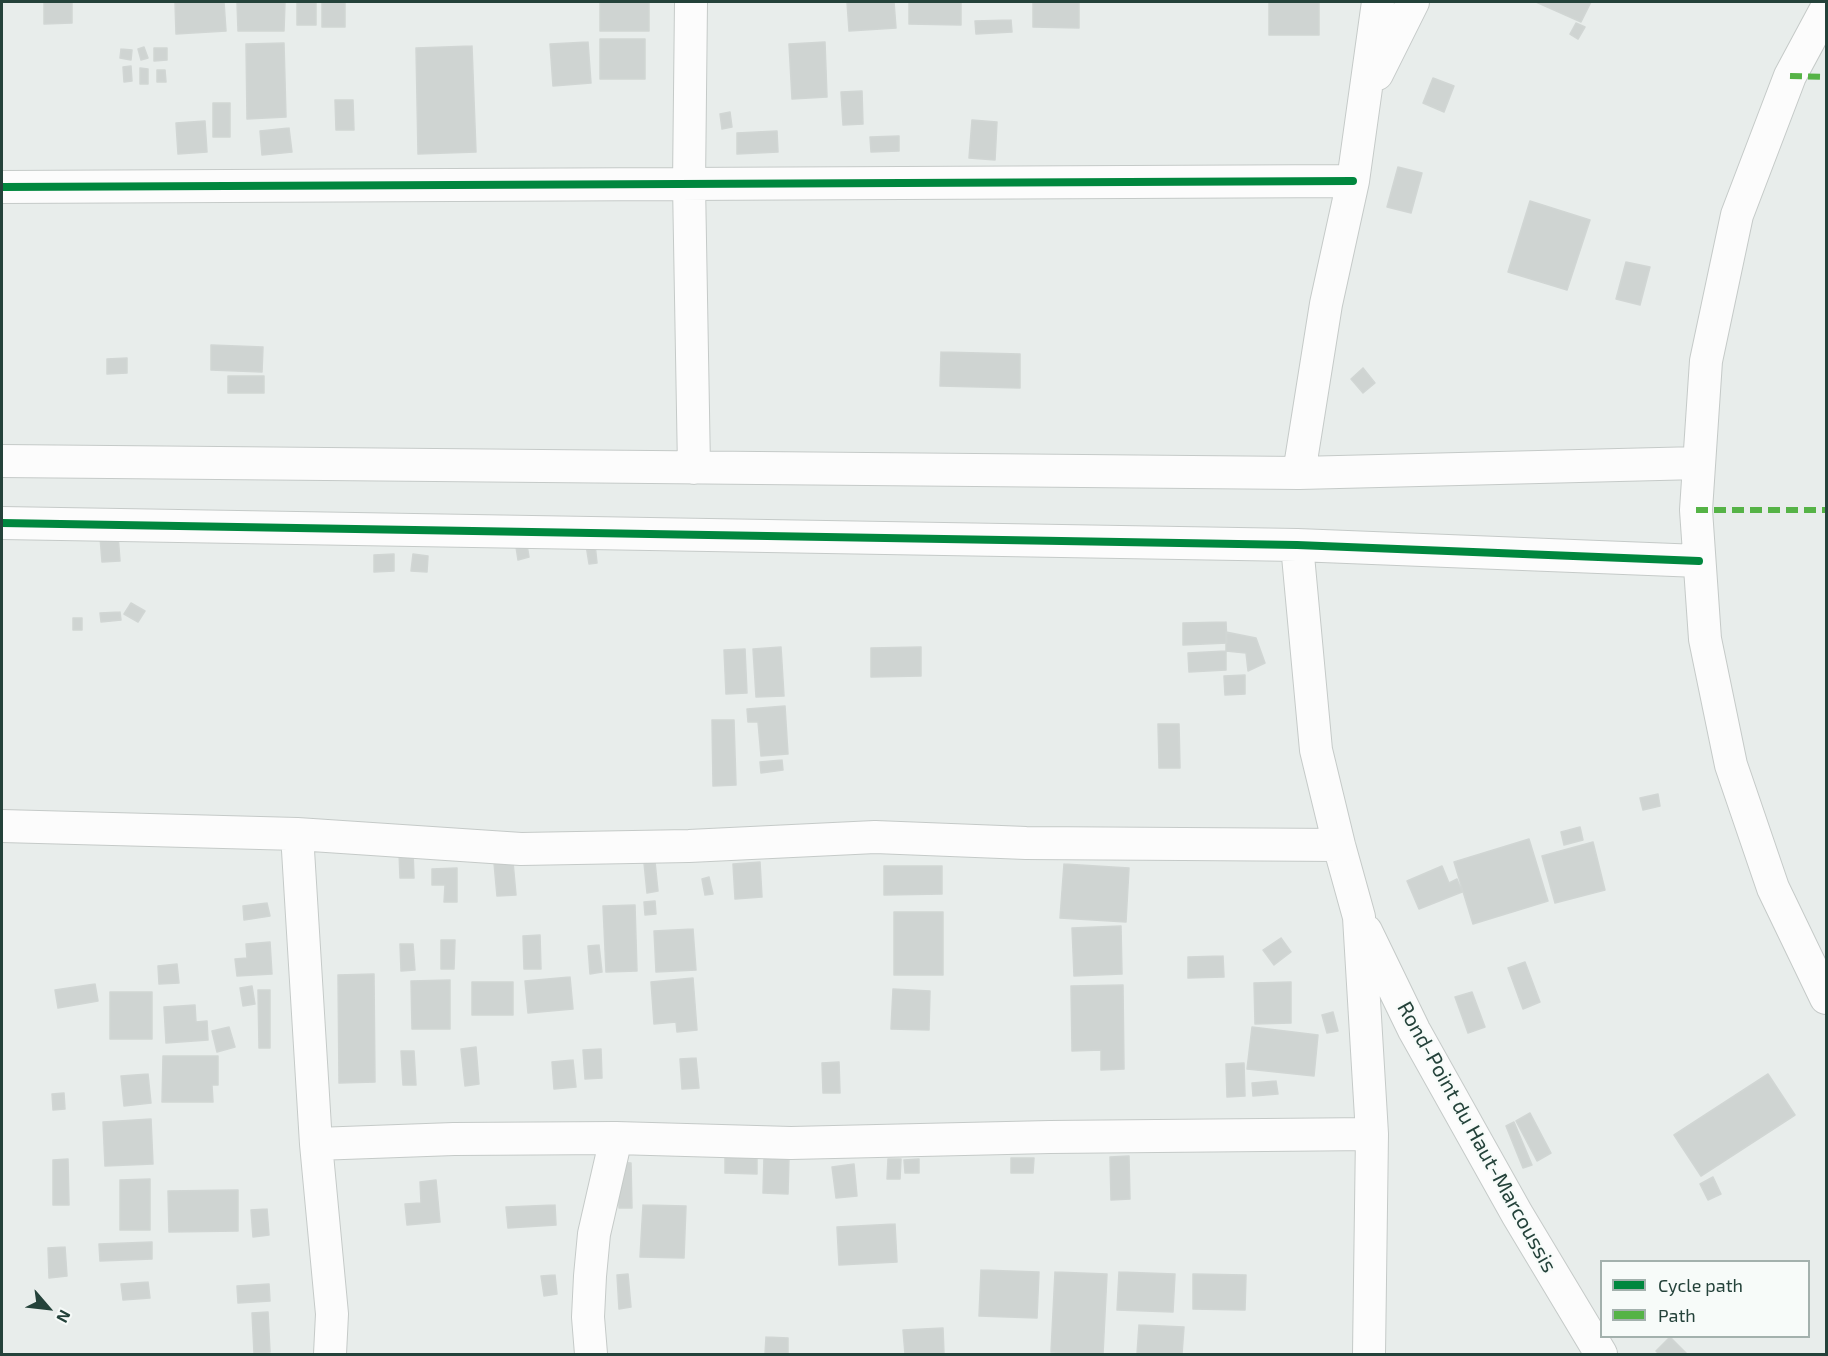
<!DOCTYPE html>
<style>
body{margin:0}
#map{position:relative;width:1828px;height:1356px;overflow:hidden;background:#e8edeb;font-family:"Exo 2",sans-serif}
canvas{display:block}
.frame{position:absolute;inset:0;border:3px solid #24423a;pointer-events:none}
.legend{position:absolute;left:1600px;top:1260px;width:210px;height:78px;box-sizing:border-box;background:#f7fbf9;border:2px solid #a3b1ad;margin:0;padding:8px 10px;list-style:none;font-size:18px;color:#24423a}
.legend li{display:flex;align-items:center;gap:12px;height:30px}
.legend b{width:30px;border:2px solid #a3b1ad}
.north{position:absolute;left:18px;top:1278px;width:60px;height:60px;-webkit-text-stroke:4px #f7fbf9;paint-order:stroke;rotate:118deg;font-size:16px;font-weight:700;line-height:24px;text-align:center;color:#24423a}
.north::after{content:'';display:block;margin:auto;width:21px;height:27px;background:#24423a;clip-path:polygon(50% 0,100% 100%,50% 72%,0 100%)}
</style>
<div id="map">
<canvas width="1828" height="1356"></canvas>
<div class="frame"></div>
<ul class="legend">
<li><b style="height:8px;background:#00873e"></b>Cycle path</li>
<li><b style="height:8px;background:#55b346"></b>Path</li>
</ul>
<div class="north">N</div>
</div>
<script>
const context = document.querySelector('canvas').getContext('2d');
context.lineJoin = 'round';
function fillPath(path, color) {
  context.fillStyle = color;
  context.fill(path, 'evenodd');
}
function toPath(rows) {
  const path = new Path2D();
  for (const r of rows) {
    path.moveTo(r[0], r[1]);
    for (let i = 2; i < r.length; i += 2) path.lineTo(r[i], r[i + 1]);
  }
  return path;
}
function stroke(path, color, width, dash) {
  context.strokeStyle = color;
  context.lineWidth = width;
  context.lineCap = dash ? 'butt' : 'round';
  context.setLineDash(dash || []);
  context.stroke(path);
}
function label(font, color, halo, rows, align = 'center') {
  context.font = font + ' "Exo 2",sans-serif';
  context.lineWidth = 4.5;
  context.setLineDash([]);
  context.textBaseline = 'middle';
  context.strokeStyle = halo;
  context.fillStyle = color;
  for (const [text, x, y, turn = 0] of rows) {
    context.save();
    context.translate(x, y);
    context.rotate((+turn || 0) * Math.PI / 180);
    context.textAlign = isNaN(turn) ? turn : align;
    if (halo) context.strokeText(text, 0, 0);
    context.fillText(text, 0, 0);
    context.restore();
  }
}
const building = toPath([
 [44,2,72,2,72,23,44,24,44,2],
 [175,2,224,2,226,31,176,34,175,2],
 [237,2,285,2,284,31,238,31,237,2],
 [297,2,316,2,316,25,297,25,297,2],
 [322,2,345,2,345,27,322,27,322,2],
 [600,2,649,2,649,31,600,31,600,2],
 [847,2,894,2,896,28,849,31,847,2],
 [909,2,961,2,961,25,909,24,909,2],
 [1033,2,1079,2,1079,28,1033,27,1033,2],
 [1269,2,1319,2,1319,35,1269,35,1269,2],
 [1536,2,1591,2,1581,22,1536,2],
 [1011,20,1012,32,976,34,975,21,1011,20],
 [1576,23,1585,27,1578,39,1570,34,1576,23],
 [600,39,645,39,645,79,600,79,600,39],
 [588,42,591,83,553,86,550,44,588,42],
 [825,42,827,97,792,99,789,44,825,42],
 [284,43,286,117,247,119,246,44,284,43],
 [472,46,476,152,418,154,416,48,472,46],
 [144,47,148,58,141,60,138,49,144,47],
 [154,48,167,48,167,60,154,61,154,48],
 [121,49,132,50,131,60,120,58,121,49],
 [131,66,132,81,124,82,123,67,131,66],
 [140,68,148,69,148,84,140,84,140,68],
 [157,70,165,70,166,82,157,82,157,70],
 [1433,78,1454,86,1444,112,1423,103,1433,78],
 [862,91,863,124,843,125,841,92,862,91],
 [335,100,353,100,354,130,336,130,335,100],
 [213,103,230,103,230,137,213,137,213,103],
 [730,112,732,127,722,129,720,114,730,112],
 [972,120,997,122,995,160,969,158,972,120],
 [205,121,207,152,178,154,176,123,205,121],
 [289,128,292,152,262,155,260,131,289,128],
 [777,131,778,152,737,154,737,133,777,131],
 [899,136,899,151,871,152,870,137,899,136],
 [1398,167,1422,173,1411,213,1387,207,1398,167],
 [1530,201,1590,220,1567,290,1508,272,1530,201],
 [1626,262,1650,267,1640,305,1616,299,1626,262],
 [211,345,263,347,262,372,211,370,211,345],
 [941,352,1020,354,1020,388,940,386,941,352],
 [127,358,127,373,107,374,107,359,127,358],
 [1363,368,1375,383,1363,393,1351,379,1363,368],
 [228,376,264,376,264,393,228,393,228,376],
 [118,535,120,561,102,562,100,537,118,535],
 [595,544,597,563,589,564,586,545,595,544],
 [527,545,529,557,518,560,516,547,527,545],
 [394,554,394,571,374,572,374,555,394,554],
 [413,554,428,556,427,572,411,571,413,554],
 [131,603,145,611,138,622,124,614,131,603],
 [120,612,121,620,101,622,100,613,120,612],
 [73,618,82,618,82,630,73,630,73,618],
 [1226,622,1227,643,1183,645,1183,623,1226,622],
 [1226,632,1256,638,1265,663,1248,671,1246,653,1226,651,1226,632],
 [781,647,784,696,756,697,753,649,781,647],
 [921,647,921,676,871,677,871,648,921,647],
 [745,649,747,693,726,694,724,650,745,649],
 [1226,651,1226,670,1189,672,1188,653,1226,651],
 [1245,675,1245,694,1225,695,1224,676,1245,675],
 [785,706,788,754,761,756,758,722,748,722,747,709,785,706],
 [712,720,734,720,736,785,713,786,712,720],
 [1158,724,1179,724,1180,768,1159,768,1158,724],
 [782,760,783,770,761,773,760,762,782,760],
 [1658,794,1660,806,1643,810,1640,798,1658,794],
 [1580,827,1583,840,1564,845,1561,832,1580,827],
 [1529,839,1548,901,1473,924,1454,862,1529,839],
 [1593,842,1605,890,1555,903,1542,856,1593,842],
 [413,851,414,878,400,878,399,852,413,851],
 [513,862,516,895,497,896,494,863,513,862],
 [655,862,658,891,647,893,644,863,655,862],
 [760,862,762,897,735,899,733,864,760,862],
 [1064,864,1129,868,1126,922,1060,918,1064,864],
 [884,866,942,866,942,894,884,895,884,866],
 [1442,866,1449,883,1457,879,1462,892,1419,909,1407,881,1442,866],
 [457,868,457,902,444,902,445,885,432,885,432,869,457,868],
 [709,877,713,894,705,895,702,879,709,877],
 [655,901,656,914,645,915,644,902,655,901],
 [267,903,270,916,244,920,243,906,267,903],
 [635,905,637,971,606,972,603,906,635,905],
 [894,912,943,912,943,975,894,975,894,912],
 [1121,926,1122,974,1074,976,1072,928,1121,926],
 [693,929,696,970,656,972,654,931,693,929],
 [540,935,541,969,524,969,523,936,540,935],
 [1281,938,1291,952,1274,965,1263,950,1281,938],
 [441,940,455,940,454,969,441,969,441,940],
 [270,942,272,974,237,976,235,959,247,958,246,944,270,942],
 [400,944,413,944,415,970,401,971,400,944],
 [599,945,602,972,590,974,588,946,599,945],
 [1223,956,1224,977,1188,978,1188,957,1223,956],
 [1525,962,1540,1002,1523,1009,1508,968,1525,962],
 [177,964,179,983,159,984,158,966,177,964],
 [374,974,375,1082,339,1083,338,975,374,974],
 [570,977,573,1009,528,1013,525,981,570,977],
 [693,978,697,1030,677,1032,676,1022,654,1024,651,982,693,978],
 [450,980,450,1029,412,1029,411,981,450,980],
 [472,982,513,982,513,1015,472,1015,472,982],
 [1291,982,1291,1023,1255,1024,1254,983,1291,982],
 [95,984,98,1001,58,1008,55,990,95,984],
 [1123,985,1124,1069,1101,1070,1101,1050,1072,1051,1071,986,1123,985],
 [252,986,255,1004,243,1006,240,988,252,986],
 [893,989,930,991,929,1030,891,1029,893,989],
 [258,990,270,990,270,1048,259,1048,258,990],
 [110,992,152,992,152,1039,110,1039,110,992],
 [1472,992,1485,1027,1468,1033,1455,997,1472,992],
 [195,1005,196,1022,207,1021,208,1040,166,1043,164,1007,195,1005],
 [1333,1012,1338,1031,1327,1033,1322,1015,1333,1012],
 [229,1027,235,1047,217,1052,212,1031,229,1027],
 [1252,1027,1318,1035,1314,1076,1247,1069,1252,1027],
 [476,1047,479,1084,465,1086,461,1049,476,1047],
 [601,1049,602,1078,585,1079,583,1050,601,1049],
 [401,1051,414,1051,416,1085,403,1085,401,1051],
 [163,1056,218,1056,218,1085,212,1085,213,1102,162,1102,163,1056],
 [696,1058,699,1088,682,1089,680,1059,696,1058],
 [573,1060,576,1087,554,1089,552,1062,573,1060],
 [839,1062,840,1093,823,1093,822,1063,839,1062],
 [1244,1063,1245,1096,1227,1097,1226,1064,1244,1063],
 [148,1074,151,1103,124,1106,121,1076,148,1074],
 [1768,1074,1795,1115,1701,1176,1674,1135,1768,1074],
 [1276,1081,1278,1094,1253,1096,1252,1083,1276,1081],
 [64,1093,65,1109,53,1110,52,1094,64,1093],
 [1530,1113,1551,1153,1537,1161,1516,1121,1530,1113],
 [151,1119,153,1164,105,1166,103,1122,151,1119],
 [1514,1122,1532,1165,1523,1168,1506,1126,1514,1122],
 [764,1156,789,1157,788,1194,763,1193,764,1156],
 [1129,1156,1130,1199,1111,1200,1110,1157,1129,1156],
 [725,1157,757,1157,757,1174,725,1173,725,1157],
 [1011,1158,1034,1158,1033,1173,1011,1173,1011,1158],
 [68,1159,69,1205,53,1205,53,1160,68,1159],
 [888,1159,901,1159,900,1179,887,1179,888,1159],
 [919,1159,919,1173,905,1173,904,1160,919,1159],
 [618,1162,631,1163,632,1208,619,1208,618,1162],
 [854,1164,857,1196,836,1198,832,1167,854,1164],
 [1713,1177,1721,1194,1708,1200,1700,1184,1713,1177],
 [150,1179,150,1230,120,1230,120,1180,150,1179],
 [436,1180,440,1222,407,1225,405,1204,421,1203,420,1182,436,1180],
 [238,1190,238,1231,169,1232,168,1191,238,1190],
 [555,1205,556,1225,508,1228,506,1207,555,1205],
 [643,1205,686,1206,684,1258,640,1257,643,1205],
 [267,1209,269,1235,253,1237,251,1210,267,1209],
 [895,1224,897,1262,839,1265,837,1227,895,1224],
 [152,1242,152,1259,100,1261,99,1244,152,1242],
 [65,1247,67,1276,49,1278,48,1248,65,1247],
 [981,1270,1039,1272,1037,1318,979,1316,981,1270],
 [1055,1272,1107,1274,1103,1354,1051,1352,1055,1272],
 [1119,1272,1175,1274,1173,1312,1117,1310,1119,1272],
 [628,1274,631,1307,619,1309,617,1275,628,1274],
 [1193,1274,1246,1275,1245,1310,1193,1309,1193,1274],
 [555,1275,557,1294,544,1296,541,1276,555,1275],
 [148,1282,150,1298,123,1300,121,1284,148,1282],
 [269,1284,270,1301,238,1303,237,1286,269,1284],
 [268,1312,270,1352,254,1353,252,1313,268,1312],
 [1139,1325,1184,1327,1182,1354,1137,1354,1139,1325],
 [943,1328,944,1354,905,1354,903,1330,943,1328],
 [766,1337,788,1338,788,1354,765,1354,766,1337],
 [1670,1337,1687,1354,1659,1354,1656,1351,1670,1337]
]);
const minor = toPath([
 [691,2,689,184,694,468],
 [1826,9,1790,76,1737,215,1706,361,1696,510,1705,639,1731,765,1773,888,1826,998],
 [1377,74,1413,2],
 [2,187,1353,181],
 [2,461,1299,473,1699,463],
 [1299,473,1326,304,1353,181,1378,2],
 [2,523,1297,545,1699,561],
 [1297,545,1316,750,1339,845,1359,917,1372,1134,1369,1354],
 [2,826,297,834,521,849,689,846,875,837,1026,843,1339,845],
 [297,834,316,1144,332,1314,330,1354],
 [1366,931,1414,1030,1517,1214,1601,1354],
 [316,1144,454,1139,616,1138,791,1143,1050,1137,1372,1134],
 [591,1354,588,1317,590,1276,594,1234,616,1138]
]);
const quiet = toPath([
 [1790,76,1826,77],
 [1696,510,1826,510]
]);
const cycleway = toPath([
 [2,187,1353,181],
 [2,523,1297,545,1699,561]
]);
const streetNames = [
 ["Rond-Point du Haut-Marcoussis",1477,1137,61]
];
fillPath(building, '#cfd4d2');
stroke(building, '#d1d6d4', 1.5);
stroke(minor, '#c5cac8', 34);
stroke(minor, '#fcfcfc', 32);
stroke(quiet, '#55b346', 6, [12, 6]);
stroke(cycleway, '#00873e', 8);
label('21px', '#24423a', '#f7fbf9', streetNames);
</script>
